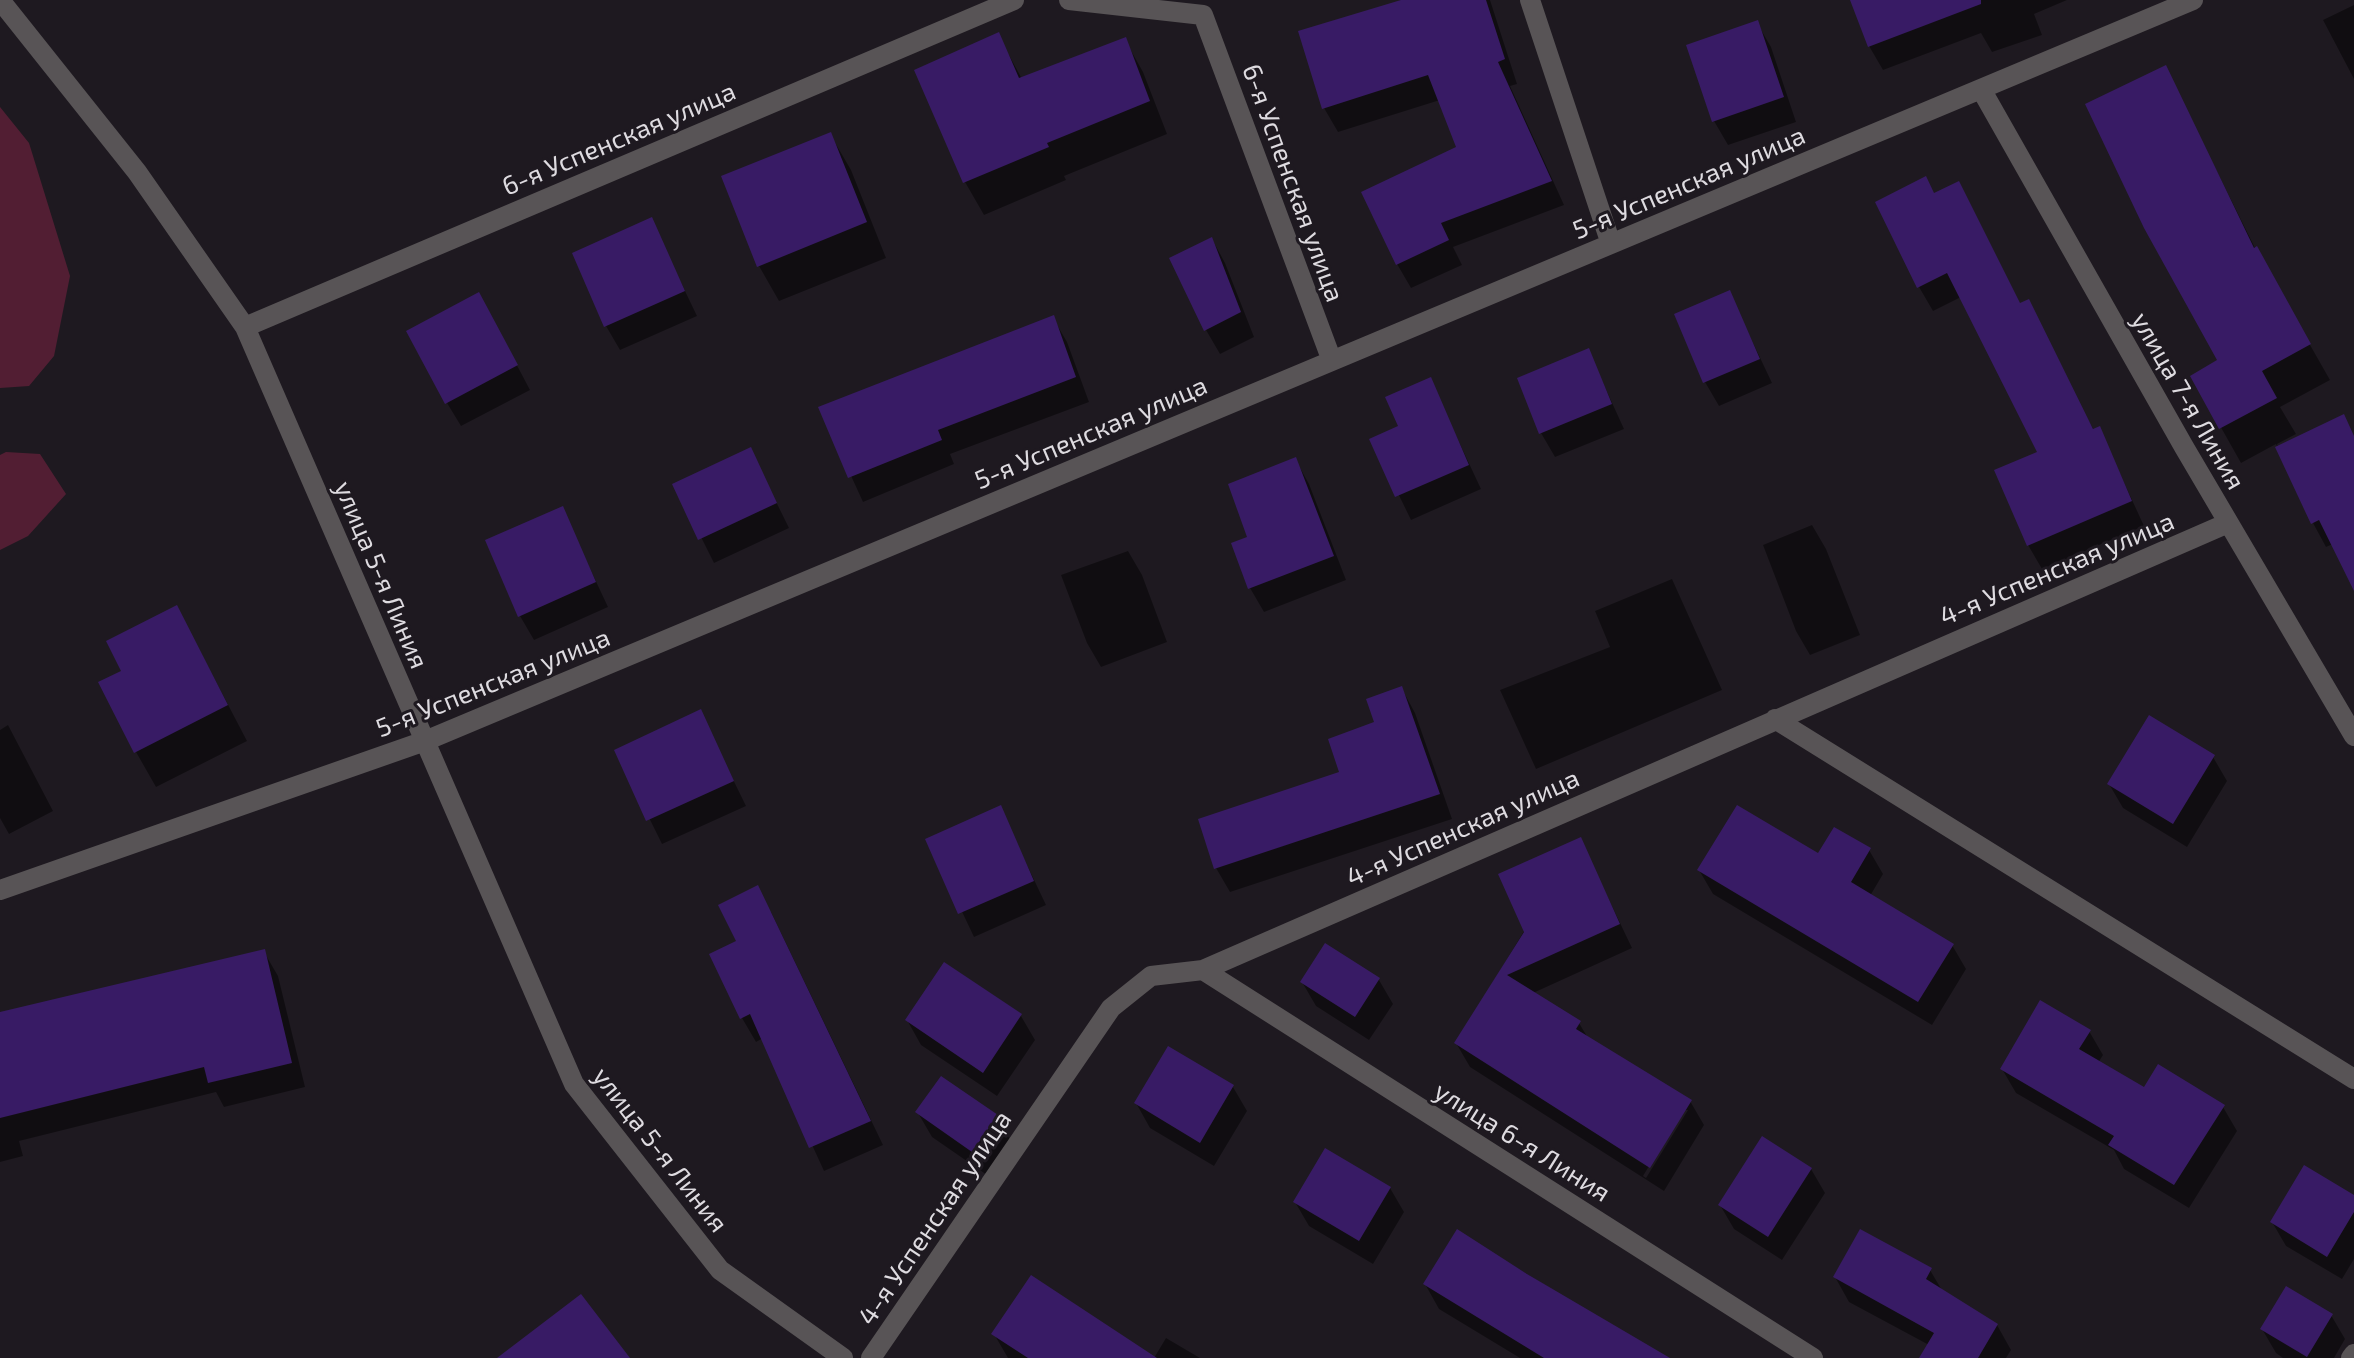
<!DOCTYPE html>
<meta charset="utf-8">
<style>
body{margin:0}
canvas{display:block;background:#1e1920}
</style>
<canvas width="2354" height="1358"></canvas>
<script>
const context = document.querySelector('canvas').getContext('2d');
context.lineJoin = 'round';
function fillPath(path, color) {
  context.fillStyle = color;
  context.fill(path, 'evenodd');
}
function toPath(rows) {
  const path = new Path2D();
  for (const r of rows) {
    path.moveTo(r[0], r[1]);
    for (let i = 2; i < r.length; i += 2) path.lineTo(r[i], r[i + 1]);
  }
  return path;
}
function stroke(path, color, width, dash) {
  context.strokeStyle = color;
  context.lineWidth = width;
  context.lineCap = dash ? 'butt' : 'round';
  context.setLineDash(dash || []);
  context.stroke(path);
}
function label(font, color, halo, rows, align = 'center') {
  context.font = font + ' "Exo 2",sans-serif';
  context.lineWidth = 6;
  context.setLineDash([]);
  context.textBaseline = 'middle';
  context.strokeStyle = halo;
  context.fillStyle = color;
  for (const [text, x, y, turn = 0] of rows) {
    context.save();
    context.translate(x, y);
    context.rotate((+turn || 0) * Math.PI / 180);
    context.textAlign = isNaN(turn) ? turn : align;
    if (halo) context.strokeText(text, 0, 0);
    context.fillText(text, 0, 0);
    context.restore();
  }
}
const green = toPath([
 [0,107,29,143,70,276,54,356,29,386,0,388],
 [6,452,40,454,66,494,28,536,0,550,0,455]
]);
const shadow = toPath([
 [1407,0,1490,0,1517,84,1510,86,1564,205,1453,247,1462,265,1411,288,1397,264,1459,148,1440,100,1338,132,1324,108],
 [1853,0,2067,0,2034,14,2042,35,1992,52,1981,33,1883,70,1869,46],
 [2354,5,2354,79,2323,20],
 [1757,23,1771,47,1796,122,1728,145,1714,121],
 [998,35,1022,79,1125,40,1143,72,1167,134,1064,176,1066,180,984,215,965,182,917,71],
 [2165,67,2256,250,2330,380,2280,407,2296,434,2277,444,2278,447,2354,436,2354,587,2333,544,2326,547,2313,523,2276,444,2241,463,2192,376,2220,360],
 [830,134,851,170,886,258,779,301,759,266],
 [1934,195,2021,305,2094,430,2099,428,2144,526,2042,569,2028,545,2040,453,1961,297,1933,311,1919,287],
 [651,220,697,316,620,350,606,326],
 [1212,239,1225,263,1254,337,1220,354,1206,330],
 [1729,292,1772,383,1719,406,1705,382],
 [492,318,530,390,461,426,447,403],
 [1053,318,1067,342,1089,402,950,454,954,464,863,502,820,408],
 [1588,350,1624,429,1555,457,1541,433],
 [1430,380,1481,489,1411,520,1372,440,1400,427],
 [750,449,789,528,714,563,675,485],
 [1295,459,1309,484,1346,580,1264,612,1250,588,1250,538],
 [562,509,608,607,534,640,520,616],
 [1812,525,1826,549,1860,635,1810,655,1796,631,1763,545],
 [1128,551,1142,575,1167,642,1101,667,1087,643,1061,575],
 [1672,579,1722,690,1536,769,1500,690,1610,647,1595,611],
 [177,607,247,741,156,787,136,752,124,672],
 [1402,689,1415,713,1452,819,1230,892,1216,868,1342,773],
 [700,712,746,806,662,844,616,751],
 [8,725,53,811,9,834,0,818,0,730],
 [2213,757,2227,781,2187,847,2123,808,2109,784],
 [1000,808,1046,905,974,937,928,840],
 [1580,839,1632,948,1533,993,1579,1023,1588,1038,1690,1101,1704,1125,1664,1191,1470,1067,1456,1043],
 [1683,1110,1688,1110,1646,1178,1643,1176],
 [1869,850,1883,874,1870,896,1952,945,1966,969,1932,1025,1713,894,1699,870],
 [771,912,883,1145,824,1171,763,1038,756,1042,742,1018,738,942],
 [264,952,278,976,305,1087,224,1107,216,1092,19,1141,23,1156,0,1162,0,1034],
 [1379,980,1393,1004,1369,1040,1316,1006,1302,982],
 [1021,1016,1035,1040,997,1096,921,1045,907,1020],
 [2089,1031,2103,1055,2098,1063,2144,1090,2223,1107,2237,1131,2189,1208,2124,1169,2114,1150,2016,1093,2002,1069],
 [1233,1087,1247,1111,1214,1166,1150,1128,1136,1103],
 [918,1113,997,1117,1011,1141,987,1175,932,1137],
 [1811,1169,1825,1193,1782,1260,1734,1229,1720,1205],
 [1390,1188,1404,1212,1373,1264,1309,1226,1295,1202],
 [2354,1197,2354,1259,2342,1279,2286,1246,2272,1222],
 [1457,1231,1641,1344,1650,1358,1520,1358,1439,1309,1425,1284],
 [1930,1270,1943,1292,1997,1325,2011,1350,2006,1358,1922,1358,1929,1345,1849,1302,1835,1277],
 [2331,1315,2345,1339,2334,1358,2283,1358,2276,1353,2262,1329],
 [994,1334,1154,1358,1008,1358],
 [1166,1338,1200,1358,1154,1358]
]);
const building = toPath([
 [1401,0,1486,0,1505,59,1498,62,1552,181,1441,223,1449,240,1396,265,1361,192,1456,147,1428,75,1322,109,1298,31],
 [1850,0,1981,0,1981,4,1868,47],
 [1758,20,1784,97,1712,122,1686,45],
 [999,32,1019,78,1126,37,1150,101,1047,143,1049,147,963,183,914,70],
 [2166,65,2254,248,2257,246,2311,344,2262,371,2277,398,2219,429,2190,376,2217,360,2144,228,2085,104],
 [831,132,867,222,757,267,721,176],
 [1926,176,1934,193,1959,181,2020,303,2029,299,2093,429,2100,426,2132,501,2027,546,1994,470,2037,452,1947,273,1917,288,1875,202],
 [652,217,685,291,604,327,572,253],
 [1212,237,1241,312,1204,331,1169,258],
 [1730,290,1760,359,1703,383,1674,314],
 [479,292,518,365,445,404,406,331],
 [1054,315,1076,377,938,430,942,440,848,478,818,407],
 [1589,348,1612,404,1539,434,1517,378],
 [1431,377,1469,465,1395,497,1369,439,1398,426,1385,397],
 [2344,414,2354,436,2354,591,2319,520,2311,524,2275,447],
 [751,447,777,503,698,540,672,484],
 [1296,457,1334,556,1248,589,1231,543,1247,537,1228,484],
 [563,506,596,582,518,617,485,540],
 [177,605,228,705,134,753,98,682,121,671,106,641],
 [1402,686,1440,794,1214,869,1198,819,1339,772,1328,739,1374,722,1366,699],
 [701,709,734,781,646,821,614,750],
 [2149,715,2215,755,2173,824,2107,784],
 [1001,805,1034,881,958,914,925,839],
 [1737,805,1818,853,1834,827,1871,848,1851,882,1954,944,1918,1002,1697,870],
 [1581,837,1620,924,1507,975,1581,1021,1576,1029,1692,1100,1650,1168,1454,1043,1524,932,1498,874],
 [758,885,871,1121,809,1148,750,1014,740,1019,709,954,736,941,718,905],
 [1325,943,1380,978,1355,1017,1300,982],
 [265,949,292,1063,208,1083,204,1067,0,1118,0,1012],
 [944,962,1022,1014,983,1073,905,1020],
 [2040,1000,2091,1030,2079,1049,2144,1087,2158,1064,2225,1105,2174,1185,2108,1145,2114,1136,2000,1069],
 [1168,1046,1234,1085,1200,1143,1134,1103],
 [941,1076,998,1115,972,1152,915,1112],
 [1762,1136,1812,1168,1768,1237,1718,1205],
 [1325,1148,1391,1187,1359,1241,1293,1202],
 [2304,1165,2354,1195,2354,1212,2327,1257,2270,1222],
 [1457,1229,1527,1274,1670,1358,1544,1358,1423,1284],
 [1860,1229,1932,1268,1926,1279,1998,1324,1978,1358,1919,1358,1934,1333,1833,1277],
 [1031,1275,1157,1358,1028,1358,991,1334],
 [2286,1286,2333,1314,2307,1357,2260,1329],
 [581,1294,630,1358,497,1358]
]);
const street = toPath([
 [0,0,137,172,245,327,574,1084,720,1270,843,1358],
 [1069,0,1203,15,1332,361],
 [1530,0,1611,244],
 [1981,89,2184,447,2354,736],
 [245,327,1014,0],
 [1775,719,2354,1079],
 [0,890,425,741,2193,0],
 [1203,970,1813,1358],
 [871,1358,1111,1008,1151,976,1203,970,2228,523],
 [2351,1358,2354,1354]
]);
const streetNames = [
 ["6-я Успенская улица",619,139,-23],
 ["6-я Успенская улица",1293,183,70],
 ["5-я Успенская улица",1689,183,-23],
 ["улица 7-я Линия",2188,401,60],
 ["5-я Успенская улица",1091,433,-23],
 ["4-я Успенская улица",2057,569,-23],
 ["улица 5-я Линия",381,575,67],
 ["5-я Успенская улица",493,683,-22],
 ["4-я Успенская улица",1463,828,-24],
 ["улица 6-я Линия",1522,1142,32],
 ["улица 5-я Линия",660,1150,52],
 ["4-я Успенская улица",935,1218,-56]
];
fillPath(green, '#521e33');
fillPath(shadow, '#0007');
fillPath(building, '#381b65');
stroke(street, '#585456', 20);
label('26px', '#dedbe0', '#1e1920', streetNames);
</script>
